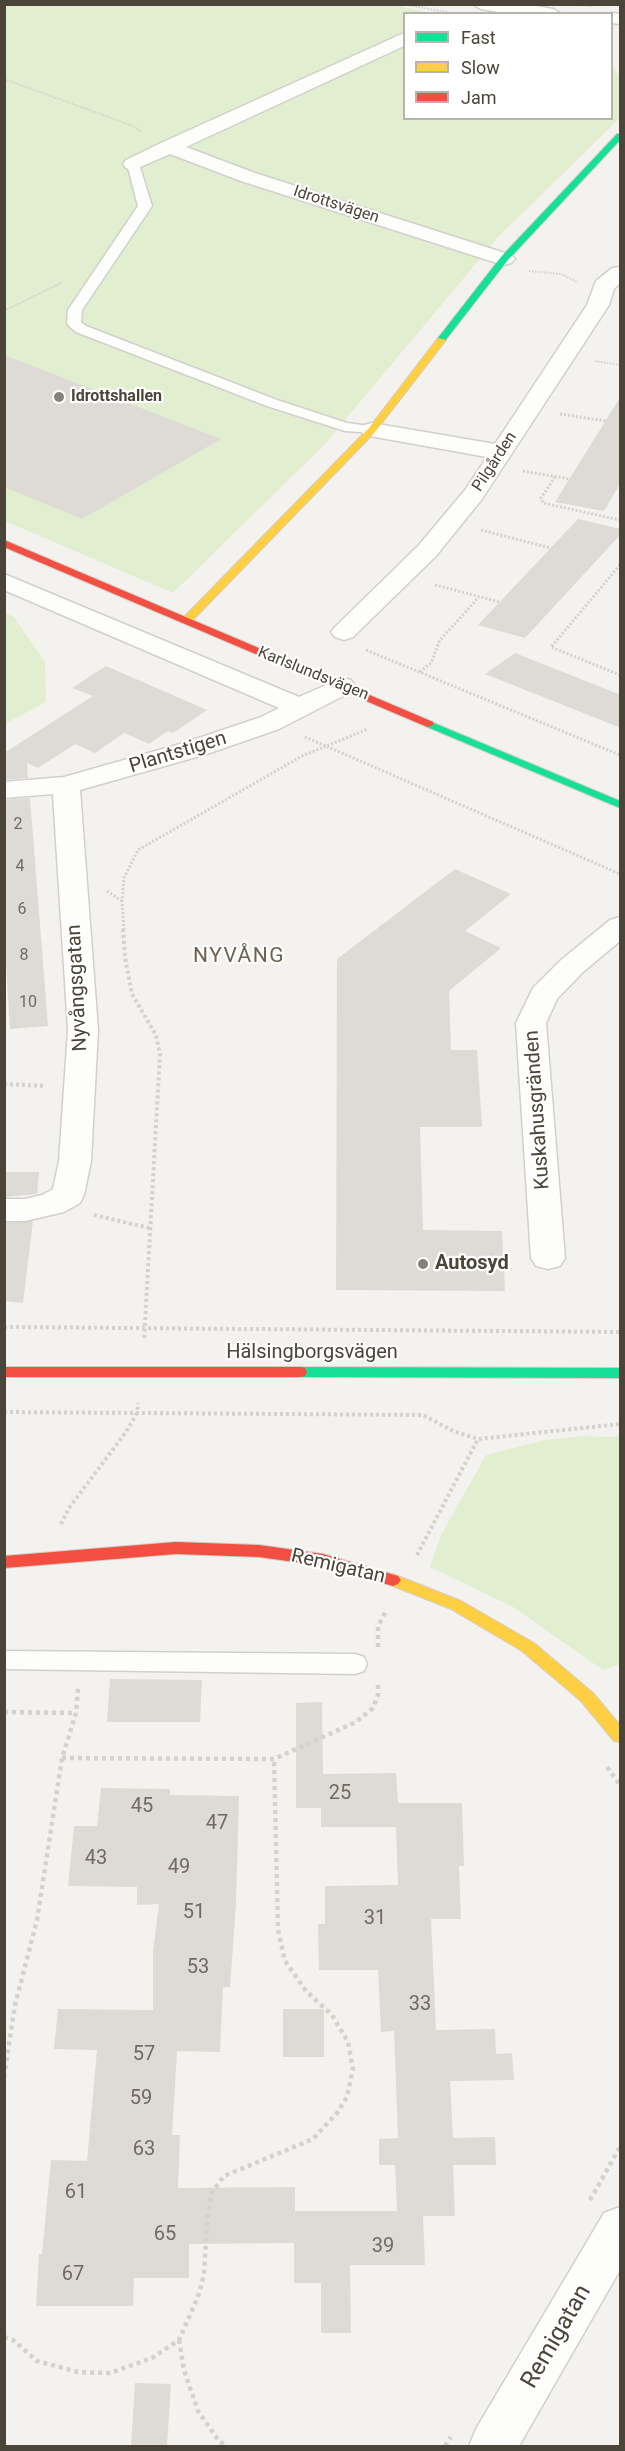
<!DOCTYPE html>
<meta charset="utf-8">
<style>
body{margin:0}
#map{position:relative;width:625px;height:2451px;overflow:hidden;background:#f4f2ee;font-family:Roboto,sans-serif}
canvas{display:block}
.frame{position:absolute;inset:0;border:6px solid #4b4439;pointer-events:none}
.legend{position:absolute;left:403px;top:12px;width:210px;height:108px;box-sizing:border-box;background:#fff;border:2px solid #b7b4b0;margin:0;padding:8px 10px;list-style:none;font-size:18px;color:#4b4439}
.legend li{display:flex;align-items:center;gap:12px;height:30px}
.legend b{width:30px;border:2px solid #b7b4b0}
</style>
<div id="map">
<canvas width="625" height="2451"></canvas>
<div class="frame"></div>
<ul class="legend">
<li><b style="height:8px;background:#16e098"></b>Fast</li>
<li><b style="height:8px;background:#ffcf43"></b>Slow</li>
<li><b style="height:8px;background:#f24e42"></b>Jam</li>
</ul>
</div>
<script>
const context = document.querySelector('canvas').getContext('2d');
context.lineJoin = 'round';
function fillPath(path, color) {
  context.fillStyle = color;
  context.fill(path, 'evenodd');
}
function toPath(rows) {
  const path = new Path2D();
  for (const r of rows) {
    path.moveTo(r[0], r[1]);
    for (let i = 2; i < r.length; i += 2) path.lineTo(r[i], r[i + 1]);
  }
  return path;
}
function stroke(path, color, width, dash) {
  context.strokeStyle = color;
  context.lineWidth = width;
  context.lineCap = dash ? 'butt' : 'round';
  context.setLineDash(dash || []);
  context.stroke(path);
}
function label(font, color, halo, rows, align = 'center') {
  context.font = font + ' Roboto,sans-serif';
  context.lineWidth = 4.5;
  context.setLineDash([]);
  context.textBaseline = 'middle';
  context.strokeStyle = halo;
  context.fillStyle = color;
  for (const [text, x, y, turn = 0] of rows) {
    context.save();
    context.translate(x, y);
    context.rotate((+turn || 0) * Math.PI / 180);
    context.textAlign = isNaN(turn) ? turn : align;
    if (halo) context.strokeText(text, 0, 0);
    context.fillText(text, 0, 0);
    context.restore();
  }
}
const green = toPath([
 [390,4,430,13,404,14,404,118,612,118,612,65,620,77,620,118,499,236,324,445,173,593,5,521,5,5],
 [5,613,14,617,45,662,46,702,5,724],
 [620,1434,620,1664,603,1670,513,1607,430,1567,441,1535,486,1455,545,1440,583,1436,614,1437]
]);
const building = toPath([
 [4,355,221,439,82,519,4,487],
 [621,396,621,482,604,511,555,502],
 [578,519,621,529,621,534,525,638,478,625],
 [515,653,621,695,621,728,485,674],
 [106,666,207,710,173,733,168,731,149,744,124,733,95,753,75,744,38,768,27,763,28,778,4,780,4,753,93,696,72,688],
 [30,798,48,1026,10,1029,4,930,4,800],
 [455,869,511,894,465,931,501,948,449,991,451,1050,477,1050,482,1127,420,1127,423,1230,502,1231,505,1291,336,1290,337,959],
 [4,1172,39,1172,37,1194,4,1197],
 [33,1221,23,1303,4,1301,4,1223],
 [110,1679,202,1680,200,1722,107,1722],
 [322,1702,323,1774,396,1773,398,1803,462,1803,464,1866,459,1866,461,1919,431,1919,436,2030,495,2029,496,2054,512,2053,514,2080,450,2081,453,2138,495,2137,496,2165,453,2165,455,2216,423,2216,425,2265,350,2265,351,2333,321,2333,321,2283,294,2283,294,2243,189,2244,189,2278,134,2278,133,2306,36,2306,39,2254,42,2254,51,2160,87,2161,97,2050,54,2049,58,2009,153,2010,153,1952,159,1904,137,1905,137,1887,68,1886,74,1826,97,1826,101,1788,170,1789,170,1795,239,1796,236,1904,230,1987,223,1987,220,2052,177,2051,172,2135,180,2135,178,2188,295,2187,295,2211,397,2211,395,2165,379,2165,379,2139,398,2138,394,2031,381,2032,378,1970,319,1970,318,1924,325,1924,325,1886,398,1885,396,1827,321,1827,321,1808,296,1808,296,1703],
 [283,2009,324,2009,324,2057,283,2057],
 [135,2383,171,2384,167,2446,131,2446]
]);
const pathFar3 = toPath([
 [401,4,447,12],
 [576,5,593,6],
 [4,79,133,126,142,132],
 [529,271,561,274,577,282],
 [4,311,63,282],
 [595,361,620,365]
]);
const pathFar2 = toPath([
 [560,414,606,421],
 [523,471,570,479],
 [555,477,541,498,543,503,620,520],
 [481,530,551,548],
 [620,565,551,647,620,675],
 [435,585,500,602],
 [366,650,620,755],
 [420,672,431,663,440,640,479,597],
 [305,737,620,874],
 [107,891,122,901],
 [124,930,122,901,124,878,138,850,302,756,368,729]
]);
const pathFar1 = toPath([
 [123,929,125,957,132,994,156,1035,160,1054,144,1341],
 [4,1084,46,1086],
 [94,1215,149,1228],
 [4,1327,620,1332],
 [4,1412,423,1415,453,1431,478,1439,620,1424],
 [61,1524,69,1508,126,1432,137,1413,138,1403],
 [417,1555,478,1439]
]);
const path = toPath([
 [378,1647,378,1626,386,1611],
 [4,1712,76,1713],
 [62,1758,274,1759,356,1722,373,1708,378,1695,378,1681],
 [607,1767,620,1785],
 [4,2077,15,2005,37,1920,62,1758,76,1713,78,1689],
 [590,2200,620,2147],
 [4,2337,13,2340,37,2361,78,2372,110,2373,152,2358,179,2340,198,2297,204,2275,207,2221,212,2192,224,2176,313,2139,337,2113,347,2097,353,2069,348,2042,332,2015,306,1991,285,1961,278,1930,274,1759],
 [179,2340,184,2370,198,2411,219,2441,226,2446],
 [445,2446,451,2437]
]);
const lane = toPath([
 [133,160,139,164,152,206,82,310,81,322,86,326,277,400,347,423,377,427,379,430,377,433,345,431,267,406,76,332,69,326,67,323,68,310,138,206,127,164,133,160],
 [4,1651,355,1654,364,1657,367,1664,364,1671,355,1674,4,1669,4,1651]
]);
const street = toPath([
 [472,4,524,4,553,9,562,14,510,14,481,9,472,4],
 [612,13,620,14,620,24,612,23,612,14,608,14,612,13],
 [404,33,404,46,186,147,255,173,511,255,515,259,511,263,504,265,497,263,241,181,170,154,133,170,126,168,123,164,126,160,161,143,404,33],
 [620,267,620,283,614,289,609,305,482,499,436,556,353,637,344,640,335,637,331,632,335,627,418,546,465,490,487,457,364,435,360,430,364,425,372,423,495,444,587,305,596,281,612,268,620,267],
 [4,574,299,697,342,678,351,680,355,686,351,692,279,729,207,754,80,790,98,1030,91,1161,84,1195,80,1203,64,1212,25,1221,4,1221,4,1199,25,1199,42,1195,53,1189,59,1161,68,1030,53,794,4,798,4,782,64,777,187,742,261,717,279,708,4,590,4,574],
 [620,917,620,941,583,972,557,999,546,1023,565,1258,560,1266,548,1269,536,1266,531,1258,516,1023,533,988,561,960,610,920,620,917],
 [620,2207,620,2270,519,2446,469,2446,476,2429,604,2213,620,2207]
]);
const fast = toPath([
 [617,134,620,134,620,140,507,261,444,342,438,342,438,338,501,257,617,134],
 [429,721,620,801,620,808,425,726,425,722,429,721],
 [300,1367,620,1368,620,1378,300,1377,295,1376,293,1372,295,1368,300,1367]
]);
const slow = toPath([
 [438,338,446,340,375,432,190,623,182,623,182,619,369,428,438,338],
 [393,1574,461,1601,534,1643,593,1693,620,1725,620,1742,614,1741,581,1701,522,1651,451,1609,388,1584,385,1580,388,1576,393,1574]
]);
const jam = toPath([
 [4,540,433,722,434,724,429,727,425,726,4,547,4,540],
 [4,1367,300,1367,305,1368,307,1372,305,1376,300,1377,4,1377,4,1367],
 [176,1542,259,1545,323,1554,398,1576,401,1580,398,1584,393,1586,323,1566,259,1557,176,1554,4,1568,4,1556,176,1542]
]);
const markers = [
 [59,397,6,"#868178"],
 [423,1264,6,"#868178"]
];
const farStreetnames = [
 ["Idrottsvägen",336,205,18],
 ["Pilgården",495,462,-57],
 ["Karlslundsvägen",313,674,22]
];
const farPoinames = [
 ["Idrottshallen",71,397]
];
const numberNames = [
 ["2",18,825],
 ["4",20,867],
 ["6",22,910],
 ["8",24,956],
 ["10",28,1003]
];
const streetNames = [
 ["Plantstigen",178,753,-17],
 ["Nyvångsgatan",78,988,-93],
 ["Kuskahusgränden",538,1110,-94],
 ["Hälsingborgsvägen",312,1353],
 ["Remigatan",338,1567,13]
];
const poiNames = [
 ["Autosyd",435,1264]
];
const nearNumbernames = [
 ["25",340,1794],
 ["45",142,1807],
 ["47",217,1824],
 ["43",96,1859],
 ["49",179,1868],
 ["51",194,1913],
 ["31",375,1919],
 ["53",198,1968],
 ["33",420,2005],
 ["57",144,2055],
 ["59",141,2099],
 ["63",144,2150],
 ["61",76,2193],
 ["65",165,2235],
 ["39",383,2247],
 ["67",73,2275]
];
const neighbourhoodNames = [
 ["NYVÅNG",239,957]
];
const nearStreetnames = [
 ["Remigatan",557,2337,-60]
];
fillPath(green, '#e1eecf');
fillPath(building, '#dedbd6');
stroke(lane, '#d2d0cb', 3);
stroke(street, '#d2d0cb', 3);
stroke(fast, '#d3cfc5', 2);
stroke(slow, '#d3cfc5', 2);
stroke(jam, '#d3cfc5', 2);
stroke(pathFar3, '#d3d2cc', 2, [1.5, 1.5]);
stroke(pathFar2, '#d3d2cc', 3, [2, 2]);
stroke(pathFar1, '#d3d2cc', 4, [3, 3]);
stroke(path, '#d3d2cc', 4.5, [4, 4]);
fillPath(lane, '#fdfdfc');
fillPath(street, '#fdfdfc');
fillPath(fast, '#16e098');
fillPath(slow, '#ffcf43');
fillPath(jam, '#f24e42');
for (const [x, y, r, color] of markers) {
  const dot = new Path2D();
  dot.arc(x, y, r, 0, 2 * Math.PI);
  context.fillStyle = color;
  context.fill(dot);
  stroke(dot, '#fff', 2);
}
label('16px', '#4b4439', '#fff', farStreetnames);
label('bold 16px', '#4b4439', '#fff', farPoinames, 'left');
label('16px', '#706a61', null, numberNames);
label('20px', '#4b4439', '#fff', streetNames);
label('bold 20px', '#4b4439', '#fff', poiNames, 'left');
label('20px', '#706a61', null, nearNumbernames);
context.letterSpacing = '1.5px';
label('21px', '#6e6250', '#fff', neighbourhoodNames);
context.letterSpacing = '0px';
label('24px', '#4b4439', '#fff', nearStreetnames);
</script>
